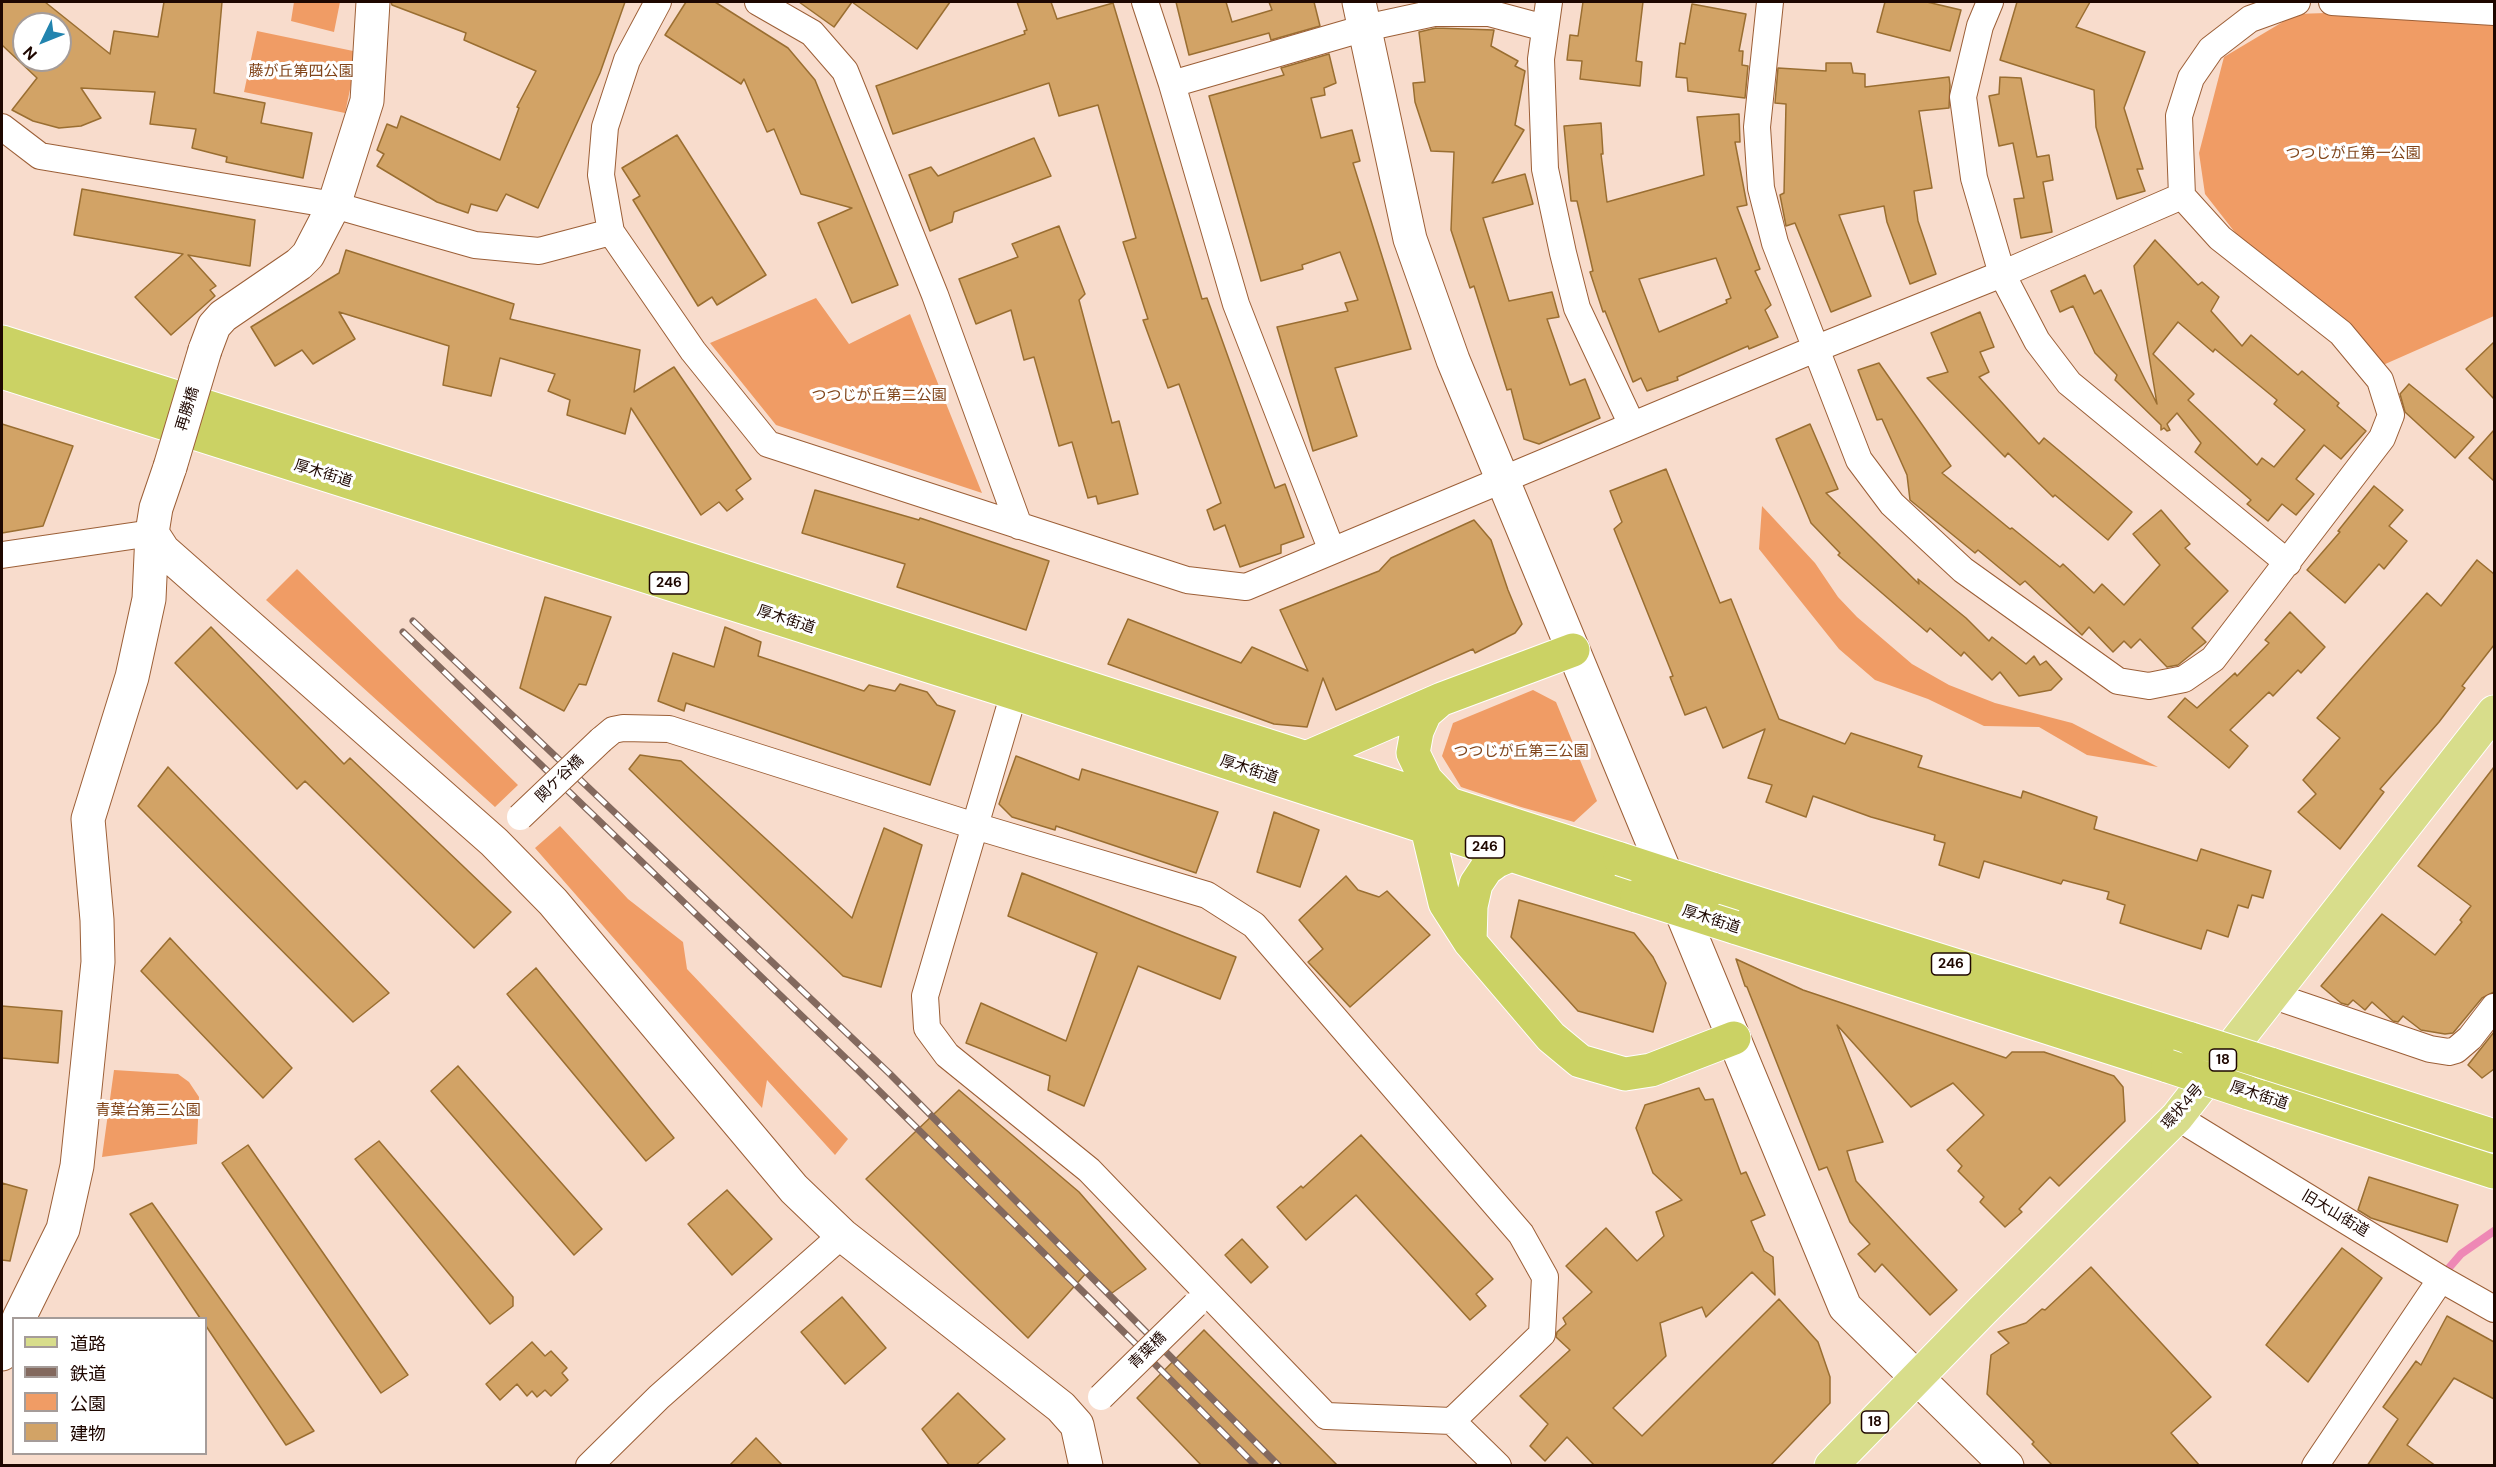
<!DOCTYPE html>
<meta charset="utf-8">
<style>
body{margin:0}
#map{position:relative;width:2496px;height:1467px;overflow:hidden;background:#f8dccc;font-family:"DM Sans","Noto Sans JP",sans-serif}
canvas{display:block}
.frame{position:absolute;inset:0;border:3px solid #1e0700;pointer-events:none}
.legend{position:absolute;left:12px;top:1317px;width:195px;height:138px;box-sizing:border-box;background:#fff;border:2px solid #a59c99;margin:0;padding:8px 10px;list-style:none;font-size:18px;color:#1e0700}
.legend li{display:flex;align-items:center;gap:12px;height:30px}
.legend b{width:30px;border:2px solid #a59c99}
.north{position:absolute;left:12px;top:12px;width:60px;height:60px;box-sizing:border-box;background:#fff;border:2px solid #a59c99;border-radius:50%;rotate:227deg;font-size:16px;font-weight:700;line-height:24px;text-align:center;color:#1e0700}
.north::after{content:'';display:block;margin:auto;width:21px;height:27px;background:#2284af;clip-path:polygon(50% 0,100% 100%,50% 72%,0 100%)}
</style>
<div id="map">
<canvas width="2496" height="1467"></canvas>
<div class="frame"></div>
<ul class="legend">
<li><b style="height:8px;background:#d8dd8b"></b>道路</li>
<li><b style="height:8px;background:#83695e"></b>鉄道</li>
<li><b style="height:16px;background:#f09c65"></b>公園</li>
<li><b style="height:16px;background:#d2a366"></b>建物</li>
</ul>
<div class="north">N</div>
</div>
<script>
const context = document.querySelector('canvas').getContext('2d');
context.lineJoin = 'round';
function fillPath(path, color) {
  context.fillStyle = color;
  context.fill(path, 'evenodd');
}
function toPath(rows) {
  const path = new Path2D();
  for (const r of rows) {
    path.moveTo(r[0], r[1]);
    for (let i = 2; i < r.length; i += 2) path.lineTo(r[i], r[i + 1]);
  }
  return path;
}
function stroke(path, color, width, dash) {
  context.strokeStyle = color;
  context.lineWidth = width;
  context.lineCap = dash ? 'butt' : 'round';
  context.setLineDash(dash || []);
  context.stroke(path);
}
function label(font, color, halo, rows, align = 'center') {
  context.font = font + ' "DM Sans","Noto Sans JP",sans-serif';
  context.lineWidth = 6;
  context.setLineDash([]);
  context.textBaseline = 'middle';
  context.strokeStyle = halo;
  context.fillStyle = color;
  for (const [text, x, y, turn = 0] of rows) {
    context.save();
    context.translate(x, y);
    context.rotate((+turn || 0) * Math.PI / 180);
    context.textAlign = isNaN(turn) ? turn : align;
    if (halo) context.strokeText(text, 0, 0);
    context.fillText(text, 0, 0);
    context.restore();
  }
}
const green = toPath([
 [294,2,340,2,334,32,291,21],
 [2386,11,2494,23,2494,316,2383,365,2269,276,2205,194,2199,153,2224,57,2296,14],
 [257,31,358,52,345,113,244,92],
 [816,298,849,344,910,314,982,493,776,425,710,343],
 [1762,506,1815,563,1838,597,1857,617,1912,664,1949,685,1995,703,2072,723,2158,767,2087,755,2039,727,1984,726,1928,699,1875,680,1839,649,1759,549],
 [297,569,518,785,495,807,266,600],
 [1533,690,1556,702,1597,801,1574,822,1521,807,1461,787,1442,756,1453,723],
 [560,826,628,899,683,942,687,969,848,1139,835,1155,767,1080,762,1108,535,848],
 [114,1070,178,1074,189,1082,199,1097,197,1144,102,1157]
]);
const stream = toPath([
 [2448,1269,2461,1254,2494,1231]
]);
const building = toPath([
 [2,2,45,2,110,54,114,31,158,37,164,2,222,2,214,93,265,103,261,123,312,133,303,178,226,162,227,157,192,148,196,129,150,124,155,92,81,88,101,118,81,126,59,128,33,121,12,110,37,78,2,45,2,2],
 [24,24,60,24,60,60,24,60,24,24],
 [391,2,625,2,600,73,538,208,506,194,497,211,471,204,468,213,437,202,377,166,384,154,377,150,387,124,397,128,401,116,500,160,519,108,517,107,536,71,464,40,466,33,392,5,391,2],
 [686,2,715,2,788,48,815,80,898,285,852,303,818,223,852,208,801,194,774,129,767,132,744,79,741,84,665,35,686,2],
 [799,2,950,2,917,49,852,2,834,27,799,2],
 [1017,2,1051,2,1057,19,1113,3,1202,299,1207,298,1275,488,1285,484,1304,537,1281,545,1281,553,1240,567,1225,525,1214,530,1207,510,1221,503,1179,384,1168,388,1143,320,1148,319,1123,242,1136,238,1098,105,1059,116,1049,83,893,134,876,86,1025,34,1024,31,1027,30,1017,2],
 [1176,2,1226,2,1232,22,1272,10,1269,2,1314,2,1320,26,1271,40,1269,33,1189,55,1176,2],
 [1583,2,1643,2,1636,61,1642,62,1640,86,1580,79,1582,61,1567,60,1570,35,1578,36,1583,2],
 [1885,2,1927,2,1961,10,1950,51,1877,32,1885,2],
 [2017,2,2090,2,2076,27,2145,52,2124,108,2143,169,2137,169,2145,191,2117,199,2096,127,2094,90,2000,60,2017,2],
 [1692,4,1746,14,1739,51,1743,51,1742,65,1748,66,1745,98,1688,91,1687,78,1676,77,1680,43,1685,44,1692,4],
 [1436,28,1494,30,1491,46,1518,61,1515,66,1525,71,1515,125,1524,130,1492,183,1525,174,1533,204,1483,218,1509,301,1552,292,1559,317,1547,319,1570,385,1585,379,1600,418,1539,444,1524,439,1511,389,1507,390,1474,286,1470,288,1451,230,1454,152,1431,151,1415,102,1413,83,1425,82,1419,32,1436,28],
 [1329,54,1336,83,1324,88,1325,95,1311,98,1321,138,1352,130,1360,161,1353,163,1411,349,1335,368,1357,436,1313,451,1277,327,1348,311,1345,303,1358,300,1340,252,1302,265,1303,269,1261,281,1209,96,1284,75,1281,68,1329,54],
 [1826,63,1851,63,1853,73,1865,74,1865,87,1949,77,1950,85,1949,108,1919,111,1932,188,1914,191,1918,221,1936,274,1910,284,1887,222,1884,206,1839,215,1871,296,1831,312,1795,223,1786,226,1780,195,1784,193,1786,104,1775,103,1778,68,1826,71,1826,63],
 [2000,77,2021,78,2037,157,2049,155,2053,180,2043,182,2052,232,2021,238,2014,199,2024,198,2013,143,1999,146,1989,96,1999,94,2000,77],
 [1739,114,1740,142,1735,142,1747,205,1737,207,1760,269,1755,271,1771,305,1765,310,1778,337,1749,349,1748,346,1677,377,1678,380,1647,391,1641,378,1633,382,1605,311,1603,312,1590,272,1593,271,1577,201,1571,201,1564,126,1601,123,1603,154,1601,154,1607,202,1704,175,1697,117,1739,114],
 [1716,258,1731,298,1726,300,1727,303,1659,332,1639,279,1716,258],
 [677,135,766,275,717,305,712,297,698,306,633,200,640,196,622,168,677,135],
 [1034,138,1051,176,954,212,952,222,930,231,909,175,931,167,938,176,1034,138],
 [82,189,255,220,250,266,188,255,216,286,210,290,215,296,171,335,135,297,183,254,74,235,82,189],
 [1059,226,1085,294,1079,300,1112,423,1119,421,1138,494,1098,504,1096,496,1088,498,1072,442,1059,446,1034,357,1024,360,1011,310,976,324,959,279,1018,257,1012,244,1059,226],
 [2155,240,2198,285,2202,282,2219,297,2211,311,2242,346,2251,335,2298,375,2302,371,2339,403,2337,406,2366,431,2341,459,2324,445,2296,479,2314,494,2296,515,2282,504,2268,521,2247,504,2251,500,2195,452,2201,443,2177,413,2167,424,2170,430,2167,431,2164,428,2161,430,2161,425,2115,380,2117,375,2095,353,2073,306,2060,312,2051,291,2085,275,2094,294,2101,290,2157,404,2134,266,2155,240],
 [2178,322,2213,352,2215,349,2277,400,2274,404,2305,430,2274,467,2262,458,2257,465,2188,400,2194,394,2153,354,2178,322],
 [346,250,514,304,510,319,640,350,634,392,674,367,751,479,736,490,743,499,727,511,719,502,701,515,631,408,625,434,567,415,570,400,548,391,555,374,500,358,491,396,443,385,449,346,339,312,355,339,313,364,302,350,275,366,251,327,339,273,346,250],
 [1980,312,1994,347,1980,352,1989,372,1979,377,2039,444,2044,438,2132,512,2108,540,2055,495,2053,497,2008,453,2005,457,1927,378,1948,372,1931,333,1980,312],
 [2494,342,2494,399,2466,369,2494,342],
 [1879,363,1951,466,1942,473,2010,529,2012,528,2060,567,2063,564,2094,593,2102,584,2124,605,2160,565,2133,534,2161,510,2190,544,2185,548,2228,591,2192,628,2206,642,2178,665,2167,667,2140,639,2131,648,2124,641,2113,652,2089,627,2082,635,2025,581,2020,585,1978,550,1975,553,1910,500,1907,475,1882,419,1877,420,1858,370,1879,363],
 [2409,384,2474,437,2455,458,2405,412,2400,394,2409,384],
 [2,424,73,446,43,526,2,533,2,424],
 [1810,424,1838,489,1826,493,1919,584,1918,579,1966,618,1989,641,1992,637,2026,664,2034,656,2040,665,2046,661,2062,679,2051,690,2019,696,2000,672,1992,680,1964,652,1961,656,1930,628,1927,632,1838,555,1840,553,1811,523,1776,439,1810,424],
 [2494,430,2494,481,2469,458,2494,430],
 [1666,469,1720,603,1731,599,1779,719,1845,744,1851,733,1922,756,1918,767,2021,798,2023,791,2097,817,2094,829,2197,861,2201,849,2271,871,2263,898,2252,895,2248,908,2238,905,2228,937,2207,930,2201,949,2120,923,2125,905,2107,899,2109,892,2063,880,2061,884,1984,861,1979,878,1939,865,1945,843,1934,840,1935,835,1871,817,1813,796,1806,817,1766,802,1772,785,1748,778,1765,729,1723,748,1706,707,1685,715,1670,677,1673,676,1614,529,1622,522,1610,491,1666,469],
 [2374,486,2403,510,2389,526,2407,541,2384,569,2379,564,2345,603,2307,570,2340,532,2338,531,2374,486],
 [815,490,919,520,920,518,1049,561,1026,630,897,587,905,564,802,533,815,490],
 [1474,520,1491,540,1508,590,1522,624,1515,633,1475,653,1473,649,1336,710,1323,678,1307,727,1274,724,1108,664,1128,619,1241,663,1252,647,1308,671,1280,610,1379,571,1391,558,1474,520],
 [2477,560,2494,574,2494,645,2462,686,2465,688,2439,722,2380,789,2384,792,2340,849,2298,812,2316,794,2303,780,2340,738,2317,718,2427,593,2441,606,2477,560],
 [545,597,611,617,586,685,579,684,564,711,520,688,545,597],
 [2290,612,2325,647,2301,673,2298,670,2273,696,2269,692,2230,730,2248,746,2229,768,2168,717,2185,698,2197,708,2235,673,2237,676,2269,643,2265,640,2290,612],
 [211,627,344,764,350,758,511,912,474,948,305,781,297,789,175,663,211,627],
 [725,627,761,642,758,656,864,691,869,685,895,691,900,684,927,692,937,705,955,711,930,785,686,703,684,711,658,701,673,653,714,667,725,627],
 [640,755,681,761,852,918,884,828,922,845,881,987,843,976,629,769,640,755],
 [1016,756,1079,780,1082,769,1218,812,1196,873,1056,826,1055,830,1012,817,999,804,1016,756],
 [168,767,389,993,353,1022,138,806,168,767],
 [2494,767,2494,992,2482,998,2453,1033,2445,1034,2421,1030,2403,1016,2398,1022,2393,1021,2372,1002,2365,1010,2353,1000,2348,1005,2341,1003,2321,986,2382,914,2435,955,2462,922,2460,920,2471,906,2418,866,2494,767],
 [1274,812,1319,830,1300,887,1257,872,1274,812],
 [1022,873,1236,957,1220,999,1138,966,1084,1106,1048,1090,1050,1076,966,1043,981,1003,1066,1041,1097,953,1008,916,1022,873],
 [1346,876,1358,890,1379,897,1387,891,1430,935,1350,1007,1308,962,1323,949,1299,920,1346,876],
 [1519,900,1634,933,1653,957,1666,983,1653,1032,1578,1011,1511,937,1519,900],
 [170,938,292,1068,263,1098,141,971,170,938],
 [1736,959,1803,990,2006,1058,2012,1052,2044,1052,2114,1076,2123,1087,2125,1121,2059,1186,2050,1177,2019,1209,2022,1212,2005,1227,1980,1202,1984,1197,1958,1171,1962,1166,1947,1150,1984,1115,1953,1083,1911,1107,1837,1025,1883,1142,1847,1151,1856,1181,1957,1290,1930,1315,1882,1264,1875,1272,1858,1254,1870,1244,1850,1222,1827,1167,1819,1170,1747,987,1745,986,1736,959],
 [536,968,674,1138,646,1161,507,994,536,968],
 [2,1006,62,1011,58,1063,2,1058,2,1006],
 [2494,1032,2494,1069,2482,1078,2468,1065,2494,1032],
 [458,1066,602,1229,574,1255,431,1091,458,1066],
 [1699,1088,1705,1100,1713,1099,1741,1174,1746,1172,1765,1215,1751,1221,1764,1251,1773,1257,1775,1295,1752,1272,1706,1317,1702,1307,1660,1323,1666,1356,1613,1408,1642,1436,1779,1299,1818,1342,1830,1377,1830,1403,1770,1466,1595,1466,1567,1437,1545,1461,1530,1446,1548,1424,1520,1396,1570,1350,1556,1337,1557,1332,1566,1324,1563,1318,1592,1292,1566,1266,1606,1228,1637,1261,1664,1236,1656,1212,1682,1200,1653,1173,1636,1128,1645,1105,1699,1088],
 [959,1090,1079,1192,1146,1269,1112,1293,1088,1271,1028,1338,866,1179,959,1090],
 [1361,1135,1493,1279,1476,1294,1486,1306,1470,1320,1356,1195,1306,1240,1277,1207,1301,1186,1303,1188,1361,1135],
 [379,1141,513,1297,513,1306,490,1324,355,1159,379,1141],
 [248,1145,408,1375,381,1393,222,1163,248,1145],
 [2369,1177,2458,1205,2447,1242,2371,1218,2358,1210,2369,1177],
 [2,1183,27,1190,10,1261,2,1260,2,1183],
 [727,1190,772,1239,732,1275,688,1224,727,1190],
 [152,1203,314,1431,286,1445,206,1326,206,1318,200,1318,130,1214,152,1203],
 [1242,1239,1268,1267,1251,1283,1225,1255,1242,1239],
 [2342,1248,2382,1278,2308,1382,2266,1345,2342,1248],
 [2091,1267,2211,1397,2171,1433,2200,1466,2053,1466,2032,1444,2034,1442,1987,1394,1991,1355,2009,1343,1998,1332,2026,1323,2042,1309,2045,1310,2091,1267],
 [842,1297,886,1348,845,1384,801,1332,842,1297],
 [2447,1316,2494,1342,2494,1399,2454,1378,2407,1445,2436,1466,2367,1466,2398,1419,2383,1407,2416,1361,2421,1365,2447,1316],
 [1204,1330,1338,1466,1202,1466,1137,1398,1204,1330],
 [532,1342,545,1356,551,1351,567,1368,562,1373,568,1380,551,1396,545,1390,537,1397,532,1391,527,1396,517,1384,500,1400,486,1384,532,1342],
 [958,1393,1005,1439,975,1466,950,1466,922,1429,958,1393],
 [756,1438,783,1466,729,1466,756,1438]
]);
const minor = toPath([
 [658,2,627,60,605,127,601,175,611,232,693,351,768,444,1187,580,1246,587,1815,349,2002,274,2182,196],
 [758,2,812,33,845,71,935,295,1019,526],
 [1145,2,1172,84,1236,304,1332,551],
 [1549,2,1541,59,1545,169,1563,253,1577,308,1632,425],
 [1770,2,1757,127,1761,188,1775,243,1859,460,1892,504,1963,570,2118,681,2149,686,2184,679,2213,659,2382,438,2391,415,2380,380,2341,333,2220,238,2182,196,2179,116,2191,78,2211,49,2250,19,2297,2],
 [1990,2,1980,26,1963,97,1974,178,2002,274,2037,341,2069,383,2288,563],
 [2332,2,2494,12],
 [1172,84,1365,28,1434,13,1489,13,1545,28],
 [2,127,40,156,334,205,475,245,539,251,611,232],
 [2,555,152,533],
 [1014,693,925,996,927,1028,947,1055,1089,1170,1326,1416,1452,1421,1498,1466],
 [601,740,613,730,623,728,669,729,975,826,1207,895,1254,925,1521,1234,1545,1277,1542,1334,1452,1421],
 [2274,996,2430,1049,2449,1052,2456,1050,2470,1038,2494,1007],
 [2177,1117,2441,1279,2494,1309],
 [589,1466,659,1397,842,1235],
 [2315,1466,2441,1279]
]);
const tertiary = toPath([
 [1359,2,1410,239,1453,360,1845,1307,2007,1466],
 [205,350,214,326,223,316,299,264,308,255,334,205,367,101,373,2],
 [152,533,163,550,494,842,553,902,794,1189,842,1235,1061,1407,1077,1425,1086,1466],
 [19,1318,63,1229,77,1166,98,962,97,920,88,819,132,677,149,599,152,533,156,508,170,467],
 [2,1354,14,1329]
]);
const primary = toPath([
 [1831,1466,1983,1310,2177,1117,2494,712]
]);
const trunk = toPath([
 [2,342,632,541,1620,859],
 [2,372,1014,693,1637,896],
 [1440,700,1425,713,1417,731,1413,753,1426,780,1448,803],
 [1306,758,1442,699,1573,650],
 [1427,828,1445,903,1470,942,1551,1037,1580,1061,1625,1074,1651,1070,1734,1038],
 [1712,889,2191,1039],
 [1734,927,2168,1066],
 [1470,942,1471,906,1476,884,1486,869,1497,861,1511,855],
 [2270,1064,2494,1136],
 [2246,1092,2494,1172]
]);
const rail = toPath([
 [413,621,890,1074,1279,1466],
 [403,632,860,1072,1145,1353,1156,1342],
 [1150,1348,1145,1354,1256,1466]
]);
const minorBridge = toPath([
 [520,817,601,740],
 [1101,1397,1195,1305]
]);
const tertiaryBridge = toPath([
 [170,467,205,350]
]);
const trunkBridge = toPath([
 [1620,859,1712,889],
 [1637,896,1734,927],
 [2191,1039,2270,1064],
 [2168,1066,2246,1092]
]);
const shields = [
 [669,583,39],
 [1485,847,39],
 [1951,964,39],
 [2223,1060,27],
 [1875,1422,27]
];
const shieldNames = [
 ["246",669,583],
 ["246",1485,847],
 ["246",1951,964],
 ["18",2223,1060],
 ["18",1875,1422]
];
const parkNames = [
 ["藤が丘第四公園",301,72],
 ["つつじが丘第一公園",2353,154],
 ["つつじが丘第二公園",879,396],
 ["つつじが丘第三公園",1521,752],
 ["青葉台第三公園",148,1111]
];
const streetNames = [
 ["再勝橋",188,409,-73],
 ["厚木街道",323,474,17],
 ["厚木街道",786,620,18],
 ["厚木街道",1249,770,18],
 ["関ケ谷橋",560,779,-44],
 ["厚木街道",1711,920,18],
 ["厚木街道",2259,1096,18],
 ["環状4号",2183,1107,-49],
 ["旧大山街道",2335,1214,31],
 ["青葉橋",1148,1351,-44]
];
fillPath(green, '#f09c65');
stroke(stream, '#ee88b5', 8);
fillPath(building, '#d2a366');
stroke(building, '#9a6e31', 1.5);
stroke(minor, '#9c5f37', 28);
stroke(tertiary, '#9c5f37', 35);
stroke(primary, '#fff', 35);
stroke(trunk, '#fff', 35);
stroke(minor, '#fff', 26);
stroke(tertiary, '#fff', 33);
stroke(primary, '#d8dd8b', 33);
stroke(trunk, '#cbd264', 33);
stroke(rail, '#83695e', 7);
stroke(rail, '#fff', 4.5, [14]);
stroke(minorBridge, '#9c5f37', 28, []);
stroke(tertiaryBridge, '#9c5f37', 35, []);
stroke(trunkBridge, '#fff', 35, []);
stroke(minorBridge, '#fff', 26);
stroke(tertiaryBridge, '#fff', 33);
stroke(trunkBridge, '#cbd264', 33);
for (const [x, y, w] of shields) {
  const box = new Path2D();
  box.roundRect(x - w / 2, y - 11, w, 22, 4.5);
  context.fillStyle = '#fff';
  context.fill(box);
  stroke(box, '#1e0700', 1.5);
}
label('bold 14px', '#1e0700', null, shieldNames);
label('15px', '#804419', '#fff', parkNames);
label('15px', '#1e0700', '#fff', streetNames);
</script>
